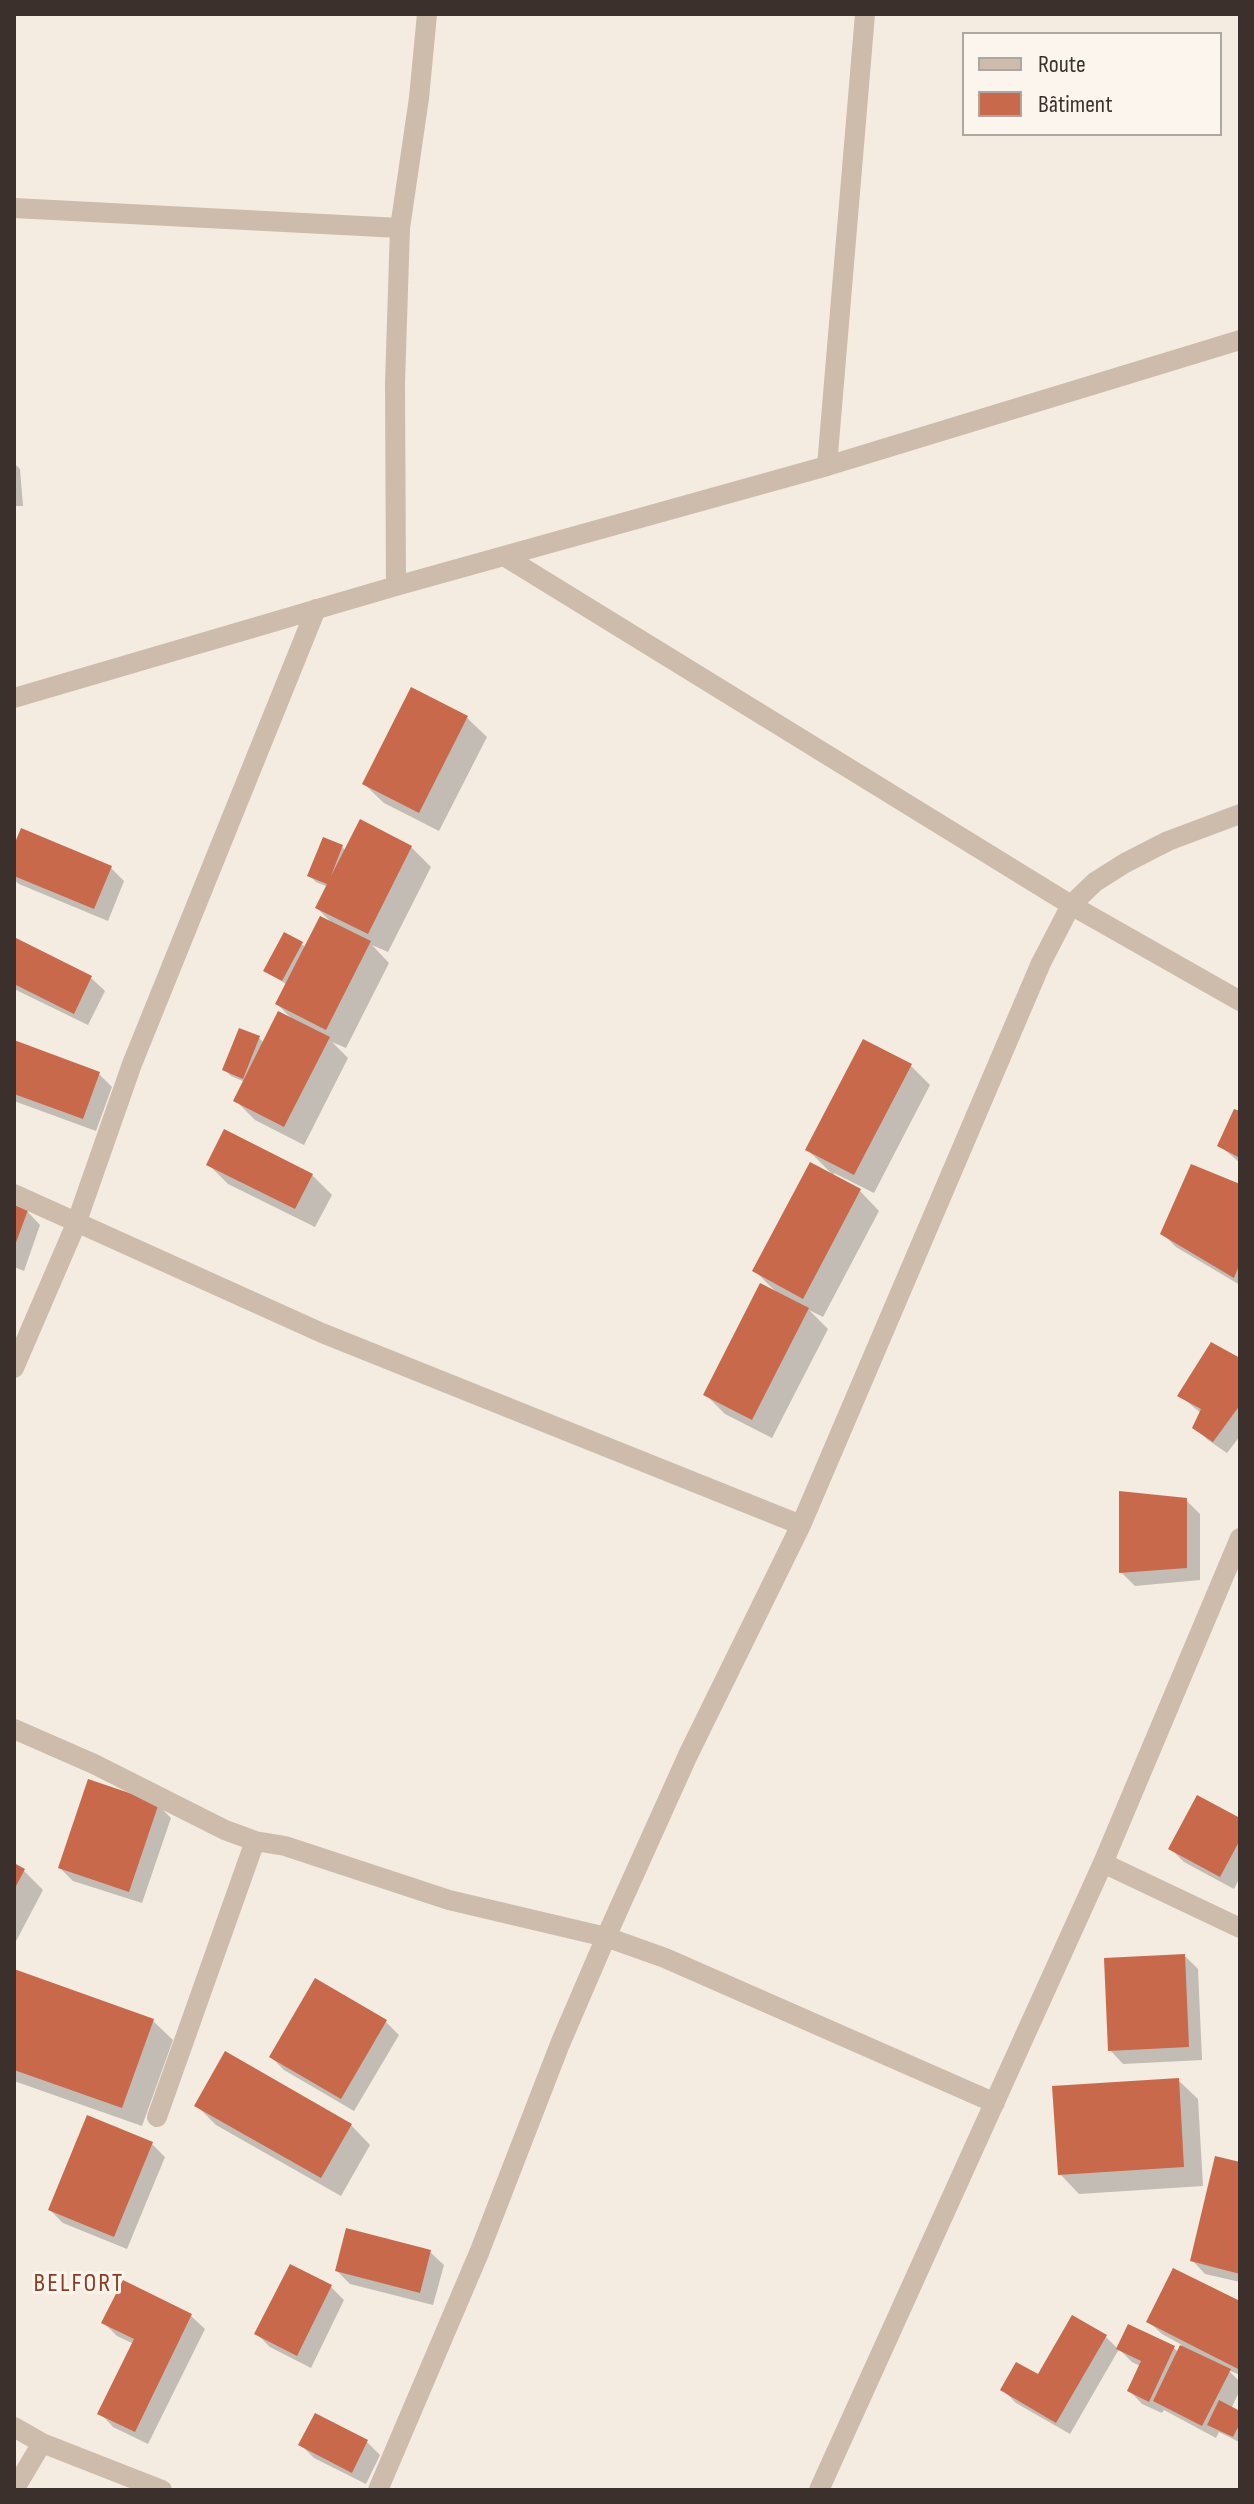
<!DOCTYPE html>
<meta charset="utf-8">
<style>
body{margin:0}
#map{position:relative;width:1254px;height:2504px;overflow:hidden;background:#f4ebe1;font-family:"Sofia Sans Condensed",sans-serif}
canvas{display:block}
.frame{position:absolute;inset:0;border:16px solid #3b302b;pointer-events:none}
.legend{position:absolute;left:962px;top:32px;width:260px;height:104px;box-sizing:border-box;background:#fbf5ee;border:2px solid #aea6a0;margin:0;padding:10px 14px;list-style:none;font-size:24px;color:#3b302b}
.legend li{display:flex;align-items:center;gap:16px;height:40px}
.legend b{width:40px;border:2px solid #aea6a0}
</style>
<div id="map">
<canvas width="1254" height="2504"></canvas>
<div class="frame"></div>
<ul class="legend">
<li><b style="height:10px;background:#cdbbac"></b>Route</li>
<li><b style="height:22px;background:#c8694b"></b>Bâtiment</li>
</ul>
</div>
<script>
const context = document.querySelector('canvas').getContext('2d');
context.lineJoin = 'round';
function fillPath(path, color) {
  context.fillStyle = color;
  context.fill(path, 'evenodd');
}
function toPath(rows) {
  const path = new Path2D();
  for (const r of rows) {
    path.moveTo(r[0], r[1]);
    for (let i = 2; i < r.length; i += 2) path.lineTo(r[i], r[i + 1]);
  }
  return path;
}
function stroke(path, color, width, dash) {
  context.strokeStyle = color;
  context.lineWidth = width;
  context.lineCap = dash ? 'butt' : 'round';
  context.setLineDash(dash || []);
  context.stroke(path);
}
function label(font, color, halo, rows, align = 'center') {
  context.font = font + ' "Sofia Sans Condensed",sans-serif';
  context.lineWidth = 6;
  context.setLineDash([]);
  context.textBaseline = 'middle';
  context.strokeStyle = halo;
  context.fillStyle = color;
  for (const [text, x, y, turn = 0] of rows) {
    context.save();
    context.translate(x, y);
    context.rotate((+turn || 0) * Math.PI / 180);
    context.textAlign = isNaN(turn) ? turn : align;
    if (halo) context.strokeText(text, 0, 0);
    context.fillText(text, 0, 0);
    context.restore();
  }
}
const shadow = toPath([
 [14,463,20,469,23,506,14,506],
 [467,718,487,737,439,831,384,803,364,784],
 [342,847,346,851,411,847,431,867,388,952,372,945,389,963,346,1048,332,1042,348,1058,304,1145,255,1120,235,1100,245,1082,231,1076,225,1070,259,1038,264,1043,293,1020,277,1004,287,985,266,970,302,944,306,948,333,924,317,908,328,887,316,882,310,876],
 [14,850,111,868,124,881,108,921,19,884,14,880],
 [14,939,91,978,105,991,88,1025,14,989],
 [14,1043,99,1074,112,1087,96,1131,14,1101],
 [911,1066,930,1085,874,1193,834,1173,833,1175,808,1150],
 [1240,1113,1240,1163,1219,1145],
 [209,1165,312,1175,332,1195,315,1227,228,1184],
 [1240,1186,1240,1285,1176,1247,1163,1234],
 [860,1191,879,1211,823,1317,809,1310,828,1329,772,1438,725,1414,705,1394,776,1292,755,1271],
 [14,1207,27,1211,40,1225,24,1271,14,1267],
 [1240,1360,1240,1436,1227,1453,1208,1440,1194,1427,1201,1413,1180,1396],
 [1186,1500,1200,1514,1200,1580,1135,1586,1121,1572],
 [158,1805,171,1818,142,1903,73,1881,60,1868],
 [1240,1820,1240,1877,1234,1889,1184,1862,1171,1849],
 [14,1865,24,1871,43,1890,14,1945],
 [1185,1956,1198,1969,1202,2060,1123,2064,1110,2050],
 [14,1971,153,2021,173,2040,142,2126,14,2081],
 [386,2022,399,2035,354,2111,284,2070,271,2057],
 [1178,2080,1198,2099,1203,2186,1079,2194,1060,2174],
 [197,2106,351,2125,370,2145,341,2196,216,2125],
 [152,2144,165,2157,127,2249,63,2223,50,2210],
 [1240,2165,1240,2282,1205,2274,1192,2260],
 [430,2252,444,2265,433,2305,350,2284,337,2271],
 [1174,2270,1240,2304,1240,2375,1228,2370,1240,2382,1240,2390,1231,2409,1240,2414,1239,2442,1219,2432,1216,2438,1164,2410,1162,2413,1142,2404,1129,2390,1140,2366,1132,2362,1119,2349,1070,2434,1016,2403,1003,2390,1017,2365,1039,2377,1073,2318,1106,2337,1119,2350,1129,2327,1174,2348,1179,2353,1182,2345,1162,2334,1148,2321],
 [124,2282,191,2316,205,2329,148,2444,113,2427,100,2413,134,2344,117,2336,104,2323],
 [331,2287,344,2300,311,2368,270,2347,257,2334],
 [367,2442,380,2455,366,2484,314,2458,301,2445]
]);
const building = toPath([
 [411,687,468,716,419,813,362,784],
 [360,819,412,846,368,934,315,908,327,884,307,876,323,837,343,845,331,876],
 [21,828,112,866,94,909,14,876,14,845],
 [320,916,371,941,326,1030,275,1004],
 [284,932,303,942,282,981,263,971],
 [14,937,92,976,74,1014,14,984],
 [278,1011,330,1037,284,1127,233,1101],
 [239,1028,260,1036,243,1079,222,1070],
 [863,1039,912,1064,854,1175,805,1150],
 [14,1040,100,1072,83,1119,14,1094],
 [1234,1109,1240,1111,1240,1158,1217,1146],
 [224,1129,313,1174,295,1209,206,1165],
 [810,1162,861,1189,803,1299,752,1271],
 [1191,1164,1240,1184,1240,1263,1234,1278,1160,1234],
 [14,1205,28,1210,14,1248],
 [760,1283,809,1308,752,1420,703,1395],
 [1211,1342,1240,1358,1240,1405,1213,1442,1192,1428,1201,1409,1177,1396],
 [1119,1491,1187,1498,1187,1568,1119,1573],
 [88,1779,159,1803,129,1892,58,1868],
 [1197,1795,1240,1818,1240,1840,1220,1877,1168,1849],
 [14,1863,25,1869,14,1890],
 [1185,1954,1189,2047,1108,2051,1104,1958],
 [14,1969,154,2019,122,2108,14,2070],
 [315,1978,387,2020,341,2099,269,2057],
 [225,2051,352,2124,321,2178,194,2106],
 [1179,2078,1184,2167,1058,2175,1052,2086],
 [87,2115,153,2142,114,2237,48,2210],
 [1215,2156,1240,2162,1240,2274,1190,2261],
 [346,2228,431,2250,420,2293,335,2271],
 [290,2264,332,2285,297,2356,254,2334],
 [1173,2268,1240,2301,1240,2370,1146,2322],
 [123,2280,192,2314,135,2432,97,2414,134,2339,101,2323],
 [1072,2315,1107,2335,1056,2423,1000,2390,1016,2362,1038,2374],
 [1128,2324,1175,2346,1149,2402,1127,2391,1141,2361,1116,2349],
 [1180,2345,1231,2369,1202,2426,1153,2401],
 [1219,2400,1240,2411,1240,2423,1233,2437,1207,2425],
 [315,2413,368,2440,352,2473,298,2445]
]);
const minor = toPath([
 [14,208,400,228],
 [827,466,865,14],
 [504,556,1071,905,1240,1001],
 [396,586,395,383,400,228,419,98,427,14],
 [14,698,396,586,827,466,1240,340],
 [14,1194,322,1333,801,1525],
 [14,1368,76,1224,132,1064,316,609],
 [14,1729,94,1764,225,1830,255,1841,285,1846,449,1900,606,1937,665,1958,995,2103],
 [1103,1863,1240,1928],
 [157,2117,255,1841],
 [14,2427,42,2443,162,2490],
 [14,2490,42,2443],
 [378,2490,479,2253,560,2044,606,1937,688,1755,801,1525,1041,963,1071,905,1095,882,1125,863,1168,841,1240,814],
 [819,2490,1103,1863,1240,1538]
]);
const neighbourhoodNames = [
 ["BELFORT",79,2284]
];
fillPath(shadow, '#0003');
fillPath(building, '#c8694b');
stroke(minor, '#cdbbac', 20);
context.letterSpacing = '2px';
label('26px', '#8c3b22', '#fbf5ee', neighbourhoodNames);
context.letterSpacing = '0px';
</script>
